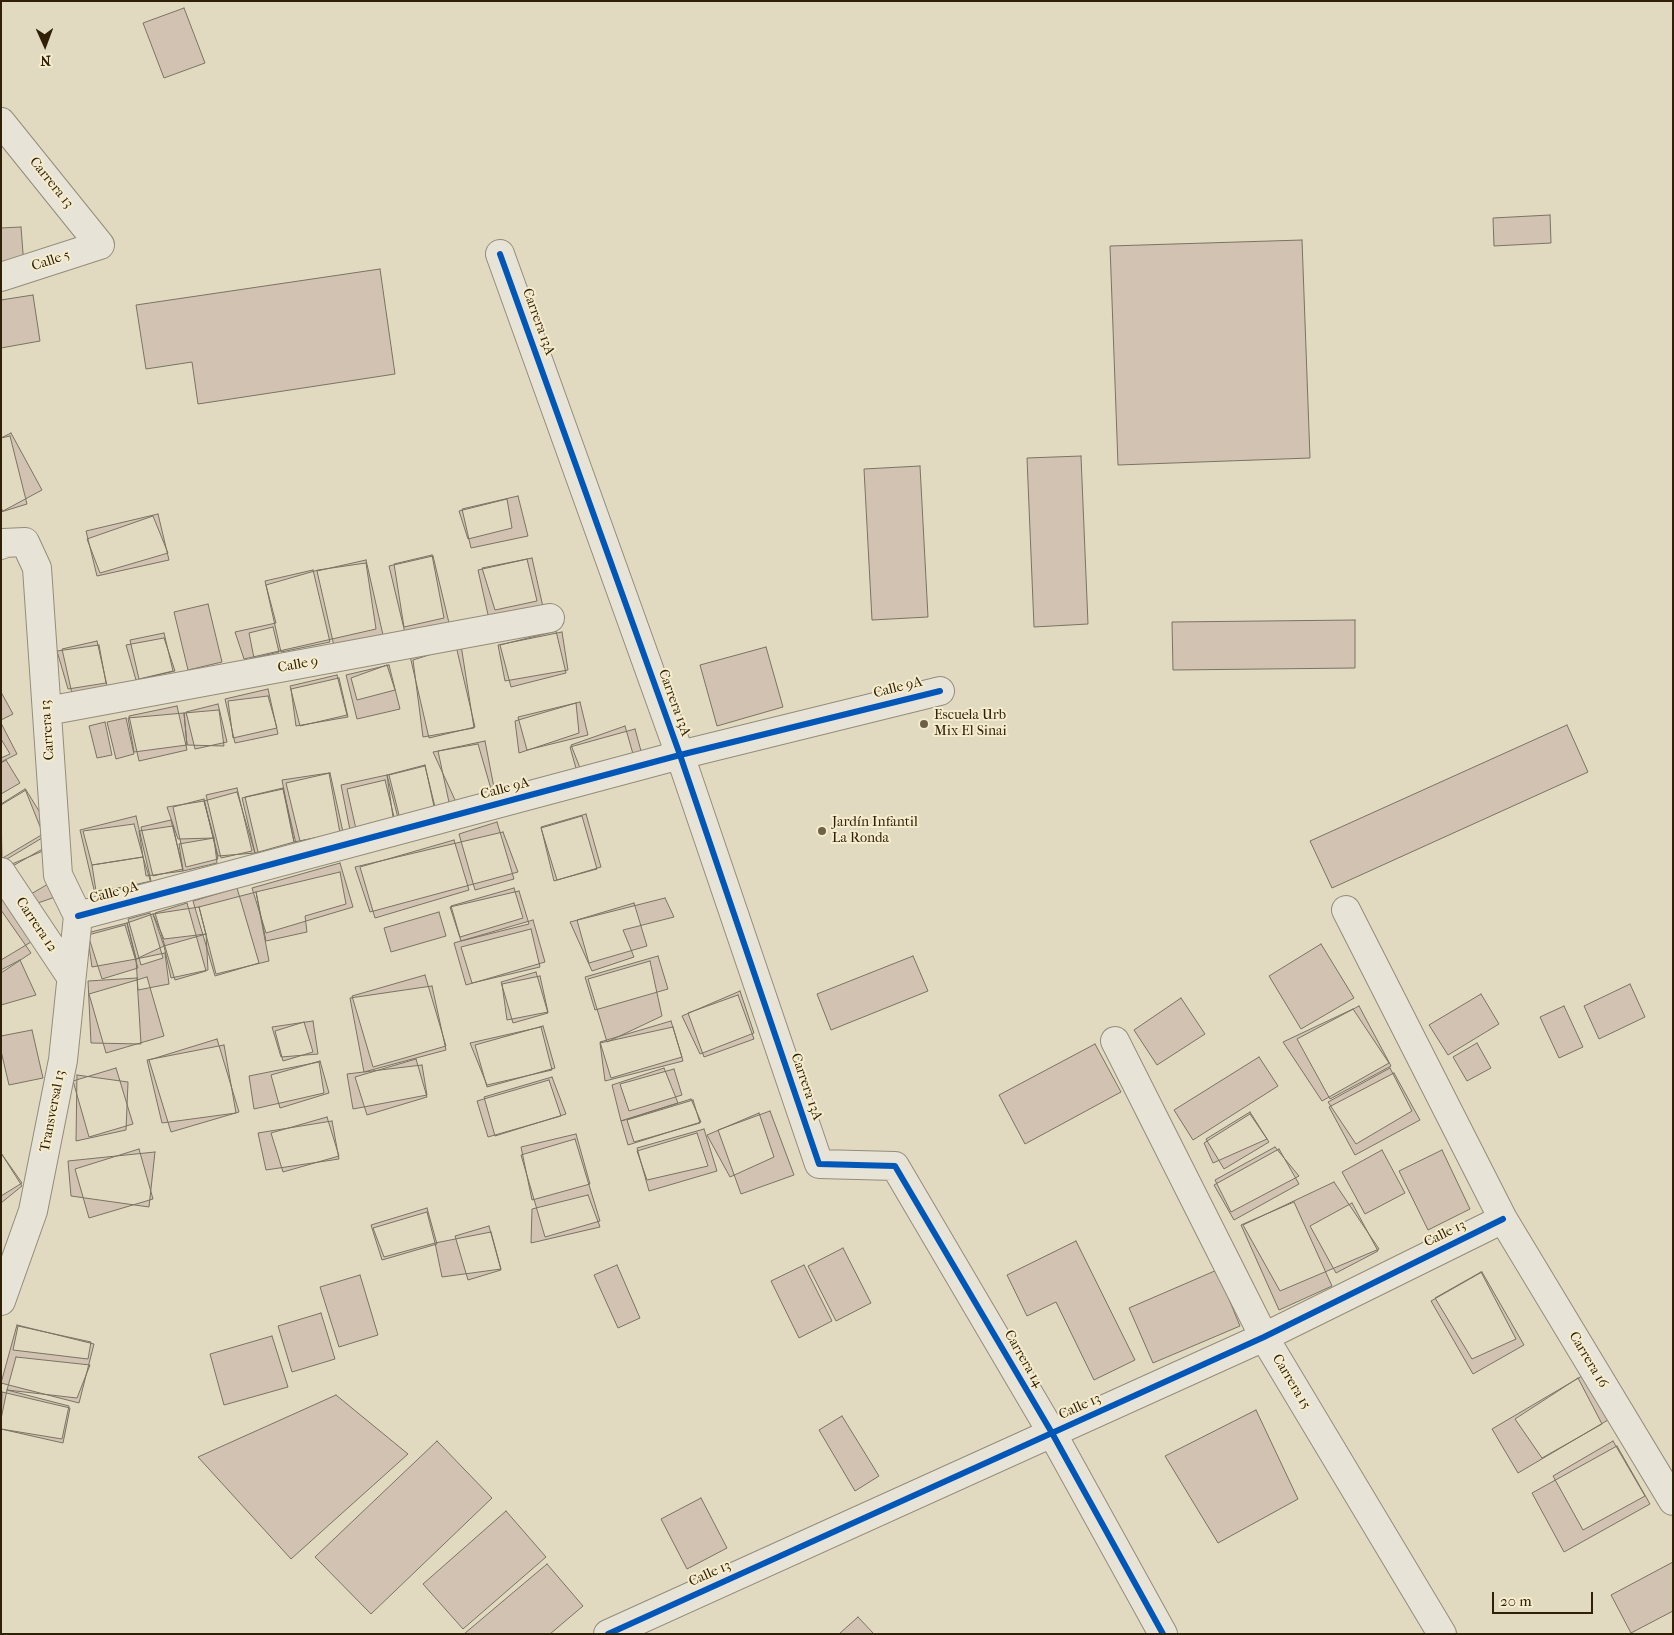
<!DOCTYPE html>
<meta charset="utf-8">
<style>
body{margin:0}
#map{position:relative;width:1674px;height:1635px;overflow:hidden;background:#e2dac0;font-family:"IM FELL French Canon",serif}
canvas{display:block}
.frame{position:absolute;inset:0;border:2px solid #312008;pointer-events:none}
.north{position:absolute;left:20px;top:20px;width:50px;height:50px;-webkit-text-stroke:4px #f5eccd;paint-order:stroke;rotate:178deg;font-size:14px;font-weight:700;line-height:20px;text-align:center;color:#312008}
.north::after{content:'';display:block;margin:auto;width:18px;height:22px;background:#312008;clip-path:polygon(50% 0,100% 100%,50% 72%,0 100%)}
.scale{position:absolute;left:1492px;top:1592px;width:101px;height:22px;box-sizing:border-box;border:2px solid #312008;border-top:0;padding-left:6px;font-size:15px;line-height:18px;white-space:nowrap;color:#312008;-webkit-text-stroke:4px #f5eccd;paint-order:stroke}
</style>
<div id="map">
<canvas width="1674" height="1635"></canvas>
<div class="frame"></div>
<div class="north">N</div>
<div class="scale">20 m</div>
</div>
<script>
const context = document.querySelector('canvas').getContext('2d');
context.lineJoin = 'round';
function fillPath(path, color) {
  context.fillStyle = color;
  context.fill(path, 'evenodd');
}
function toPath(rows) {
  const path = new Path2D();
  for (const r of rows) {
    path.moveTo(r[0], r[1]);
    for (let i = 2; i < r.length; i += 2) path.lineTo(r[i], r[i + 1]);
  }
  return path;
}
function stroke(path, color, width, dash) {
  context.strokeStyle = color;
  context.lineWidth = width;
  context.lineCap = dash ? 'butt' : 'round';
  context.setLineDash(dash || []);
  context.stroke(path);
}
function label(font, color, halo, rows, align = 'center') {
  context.font = font + ' "IM FELL French Canon",serif';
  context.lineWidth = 4;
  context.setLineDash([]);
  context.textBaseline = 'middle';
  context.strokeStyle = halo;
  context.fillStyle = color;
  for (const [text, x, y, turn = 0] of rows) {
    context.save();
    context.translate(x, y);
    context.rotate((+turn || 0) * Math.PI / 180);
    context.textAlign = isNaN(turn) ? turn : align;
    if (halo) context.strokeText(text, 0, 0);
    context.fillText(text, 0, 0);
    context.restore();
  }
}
const building = toPath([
 [184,8,205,63,164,78,143,23,184,8],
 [1550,215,1551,243,1494,246,1493,218,1550,215],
 [21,227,24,266,1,268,1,228,21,227],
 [1302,240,1310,458,1118,465,1110,246,1302,240],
 [380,269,395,374,198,404,192,362,146,369,136,305,380,269],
 [33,295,40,341,1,348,1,300,33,295],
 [11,433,42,490,3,511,1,508,1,438,11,433],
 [10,436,27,504,1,512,1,438,10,436],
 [1081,456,1088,624,1034,627,1027,458,1081,456],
 [920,466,928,617,872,620,864,469,920,466],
 [518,496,528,536,471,548,462,509,518,496],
 [507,499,512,528,468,539,459,511,507,499],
 [158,514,169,560,97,576,86,531,158,514],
 [153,516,168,553,100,573,87,539,153,516],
 [432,555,444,618,404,627,394,564,432,555],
 [433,556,449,623,405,633,389,566,433,556],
 [532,558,543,607,489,619,478,570,532,558],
 [527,559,537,601,495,610,482,568,527,559],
 [366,560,383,635,334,646,317,571,366,560],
 [366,563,376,629,244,659,235,632,276,623,266,585,318,570,366,563],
 [313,570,330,642,281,652,265,581,313,570],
 [208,604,222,662,188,670,174,612,208,604],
 [1355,620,1355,668,1173,670,1172,622,1355,620],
 [273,627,279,652,254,658,249,633,273,627],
 [556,631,566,673,511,687,500,645,556,631],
 [562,632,568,670,505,681,498,645,562,632],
 [164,633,173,671,139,679,130,640,164,633],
 [164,638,175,671,136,680,126,645,164,638],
 [97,641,108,690,73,698,62,649,97,641],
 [99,645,106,683,68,689,57,651,99,645],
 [461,645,474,728,423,737,413,660,461,645],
 [456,646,475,727,429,738,410,656,456,646],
 [766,647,783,707,717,726,700,665,766,647],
 [387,665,395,690,357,700,351,678,387,665],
 [389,665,400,709,357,719,346,675,389,665],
 [337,675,347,715,300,726,290,686,337,675],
 [339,678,348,717,296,726,291,689,339,678],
 [268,689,278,734,235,743,225,699,268,689],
 [1,692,13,714,1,720,1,692],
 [268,696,277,728,233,738,228,701,268,696],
 [580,702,588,735,527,750,518,717,580,702],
 [576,703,579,733,519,753,515,721,576,703],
 [218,704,227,742,195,749,186,712,218,704],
 [177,706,187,750,139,761,129,716,177,706],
 [219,710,224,746,187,745,184,713,219,710],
 [184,713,187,745,134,752,128,718,184,713],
 [126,718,134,754,116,759,107,722,126,718],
 [105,722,112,755,97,758,89,726,105,722],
 [2,725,17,754,1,762,1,726,2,725],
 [1567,725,1588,772,1332,888,1310,841,1567,725],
 [625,726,635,761,582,773,571,745,625,726],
 [635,729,644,762,579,779,570,747,635,729],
 [1,739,10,754,1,758,1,739],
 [485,741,496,798,450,807,438,751,485,741],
 [478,744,493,796,456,802,433,752,478,744],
 [6,760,20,783,1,794,1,763,6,760],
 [425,765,435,811,398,818,387,775,425,765],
 [425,766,436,811,400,819,389,775,425,766],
 [329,773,340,833,294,842,282,780,329,773],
 [330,773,343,832,300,841,286,783,330,773],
 [387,775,394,824,350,830,341,785,387,775],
 [385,780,395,821,356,829,347,789,385,780],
 [237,788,252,851,221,858,206,795,237,788],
 [283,788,297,848,259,856,245,797,283,788],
 [25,789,43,834,1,859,1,804,25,789],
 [283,789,294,842,255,853,242,798,283,789],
 [26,790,52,832,2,862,1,805,26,790],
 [237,792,255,853,218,856,204,801,237,792],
 [204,799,218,859,186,867,173,807,204,799],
 [204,801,214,838,178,839,167,807,204,801],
 [586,814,601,867,554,881,541,827,586,814],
 [136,816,151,881,95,894,80,830,136,816],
 [582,816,597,869,557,880,541,828,582,816],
 [171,820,183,869,153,876,141,827,171,820],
 [497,822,514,879,475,890,459,834,497,822],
 [134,824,143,857,92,865,83,831,134,824],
 [173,826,183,871,146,876,139,831,173,826],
 [503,832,518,872,370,912,355,867,503,832],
 [214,838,217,863,183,871,179,844,214,838],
 [454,840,469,890,375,918,360,867,454,840],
 [53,843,64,894,32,905,11,867,53,843],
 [50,848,48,884,31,894,12,864,50,848],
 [143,857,151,883,96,891,92,865,143,857],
 [340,863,353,907,266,933,252,888,340,863],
 [340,872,346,904,305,916,307,932,266,941,256,892,340,872],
 [237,888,259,963,215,976,193,901,237,888],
 [514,888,523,918,460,937,451,906,514,888],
 [519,891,529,924,461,941,450,907,519,891],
 [256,892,269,961,216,974,199,907,256,892],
 [2,897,31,942,1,960,1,898,2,897],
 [665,898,674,917,623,930,634,957,592,971,570,922,665,898],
 [187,903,206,971,175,980,155,913,187,903],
 [634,903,647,946,589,963,577,920,634,903],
 [199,907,206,934,164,939,153,914,199,907],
 [1,910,31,953,1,973,1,910],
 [439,912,446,936,391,952,384,928,439,912],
 [150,913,163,958,141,965,128,919,150,913],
 [153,914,164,946,136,959,127,923,153,914],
 [533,920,545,962,466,985,454,943,533,920],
 [127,923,136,959,92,967,87,933,127,923],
 [125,925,138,968,102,979,88,935,125,925],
 [531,929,540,967,472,983,461,947,531,929],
 [206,934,208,970,171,978,164,946,206,934],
 [1321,944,1354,998,1301,1029,1269,976,1321,944],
 [165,953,169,984,138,990,136,959,165,953],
 [658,956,668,989,595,1010,585,977,658,956],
 [913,956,928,991,831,1030,817,994,913,956],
 [20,960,36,995,1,1005,1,970,20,960],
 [650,961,662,1016,607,1042,588,979,650,961],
 [536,972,548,1013,513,1023,501,982,536,972],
 [425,975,446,1046,373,1067,352,996,425,975],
 [540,976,548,1012,507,1020,502,984,540,976],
 [147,977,164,1036,106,1053,89,994,147,977],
 [137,978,141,1044,91,1043,88,981,137,978],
 [1630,984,1645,1017,1599,1039,1584,1006,1630,984],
 [432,986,446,1050,364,1072,350,998,432,986],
 [740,991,754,1033,700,1054,682,1016,740,991],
 [1481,994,1499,1024,1448,1055,1429,1025,1481,994],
 [738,995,754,1039,704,1057,688,1013,738,995],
 [1181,998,1205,1034,1157,1065,1134,1030,1181,998],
 [1359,1006,1391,1066,1330,1099,1297,1039,1359,1006],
 [1564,1006,1583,1047,1559,1058,1540,1017,1564,1006],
 [1353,1009,1389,1063,1322,1101,1283,1042,1353,1009],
 [313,1021,318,1054,281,1057,272,1027,313,1021],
 [671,1021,682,1057,611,1078,600,1042,671,1021],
 [304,1022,313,1052,283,1061,275,1031,304,1022],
 [543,1026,555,1068,487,1087,475,1045,543,1026],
 [541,1027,552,1070,487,1085,470,1043,541,1027],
 [673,1027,683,1061,605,1081,600,1043,673,1027],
 [32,1030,43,1078,9,1085,1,1051,1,1036,32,1030],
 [217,1039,239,1112,171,1132,149,1060,217,1039],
 [1477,1043,1491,1068,1467,1081,1453,1057,1477,1043],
 [1095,1044,1121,1092,1025,1144,999,1095,1095,1044],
 [224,1045,236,1113,162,1123,147,1060,224,1045],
 [1259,1057,1278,1086,1193,1140,1174,1110,1259,1057],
 [416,1059,427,1097,367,1115,355,1077,416,1059],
 [320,1061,329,1093,280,1108,271,1075,320,1061],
 [319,1062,324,1093,254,1109,249,1076,319,1062],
 [422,1065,427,1095,353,1109,347,1074,422,1065],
 [116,1068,133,1124,89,1137,73,1081,116,1068],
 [664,1068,678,1103,621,1121,612,1085,664,1068],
 [1390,1068,1412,1111,1356,1144,1328,1102,1390,1068],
 [674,1069,682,1095,629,1111,620,1084,674,1069],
 [1394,1073,1420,1120,1355,1155,1329,1107,1394,1073],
 [77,1075,128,1082,126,1130,76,1141,77,1075],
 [552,1077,566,1114,495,1136,484,1097,552,1077],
 [549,1080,561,1116,488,1137,477,1101,549,1080],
 [691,1099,701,1122,628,1145,621,1121,691,1099],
 [693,1100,700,1123,634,1142,627,1120,693,1100],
 [770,1111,794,1175,741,1194,718,1130,770,1111],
 [1250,1112,1269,1142,1224,1169,1206,1139,1250,1112],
 [759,1113,774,1157,730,1177,707,1135,759,1113],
 [1250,1114,1267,1139,1213,1163,1204,1143,1250,1114],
 [327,1117,339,1156,283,1172,271,1133,327,1117],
 [332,1121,339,1159,266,1170,258,1133,332,1121],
 [704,1129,717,1171,649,1191,637,1148,704,1129],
 [697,1133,708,1166,647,1180,637,1151,697,1133],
 [576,1134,590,1184,532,1200,521,1147,576,1134],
 [575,1139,600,1221,545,1237,521,1155,575,1139],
 [1275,1147,1299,1176,1231,1212,1215,1180,1275,1147],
 [139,1149,153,1199,89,1218,75,1169,139,1149],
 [1279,1149,1299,1184,1234,1220,1214,1185,1279,1149],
 [1382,1150,1405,1193,1365,1214,1342,1172,1382,1150],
 [1442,1150,1470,1209,1428,1230,1399,1171,1442,1150],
 [155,1152,149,1207,71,1196,68,1161,155,1152],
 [1,1153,22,1186,1,1203,1,1153],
 [1,1153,22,1183,1,1196,1,1153],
 [1334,1182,1379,1249,1280,1291,1243,1225,1334,1182],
 [588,1195,600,1227,531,1243,532,1209,588,1195],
 [1294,1202,1332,1286,1279,1310,1241,1225,1294,1202],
 [1352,1203,1378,1251,1336,1273,1310,1226,1352,1203],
 [427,1208,437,1244,382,1260,371,1225,427,1208],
 [427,1212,435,1243,384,1257,373,1228,427,1212],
 [489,1226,501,1270,468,1280,455,1236,489,1226],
 [491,1232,501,1269,442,1277,435,1243,491,1232],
 [1076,1241,1135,1360,1094,1380,1056,1302,1027,1316,1007,1275,1076,1241],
 [843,1248,871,1303,836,1321,808,1266,843,1248],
 [617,1265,640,1318,618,1328,594,1275,617,1265],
 [804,1265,832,1321,799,1338,771,1281,804,1265],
 [1217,1270,1240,1326,1153,1363,1129,1308,1217,1270],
 [1481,1272,1516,1339,1472,1359,1435,1298,1481,1272],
 [1482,1272,1524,1345,1473,1374,1431,1301,1482,1272],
 [360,1275,378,1335,339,1347,320,1287,360,1275],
 [321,1313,335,1359,292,1372,278,1326,321,1313],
 [17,1325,94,1344,79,1403,1,1383,17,1325],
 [18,1326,91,1342,88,1359,13,1350,18,1326],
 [272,1336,288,1387,224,1405,210,1354,272,1336],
 [16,1357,90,1365,77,1398,7,1390,16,1357],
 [1582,1376,1608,1420,1518,1473,1492,1429,1582,1376],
 [1578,1378,1602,1424,1542,1458,1515,1419,1578,1378],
 [7,1390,69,1406,62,1439,1,1429,1,1419,7,1390],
 [2,1392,70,1408,63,1443,1,1429,2,1392],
 [336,1395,408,1454,291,1559,198,1457,336,1395],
 [1256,1410,1298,1499,1218,1543,1165,1456,1256,1410],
 [842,1416,879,1476,855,1491,819,1430,842,1416],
 [437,1441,492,1498,371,1614,315,1557,437,1441],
 [1613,1441,1645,1496,1583,1530,1553,1476,1613,1441],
 [1617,1446,1650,1504,1564,1552,1532,1493,1617,1446],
 [701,1498,727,1548,687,1569,661,1519,701,1498],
 [506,1511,546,1557,463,1629,423,1584,506,1511],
 [1673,1562,1673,1611,1631,1633,1611,1595,1673,1562],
 [547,1564,583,1606,550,1634,464,1634,547,1564],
 [858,1617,874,1634,839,1634,858,1617]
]);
const minor = toPath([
 [1,122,100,245,1,277],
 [500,254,680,755,819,1164,895,1166,1052,1433,1163,1634],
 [1,545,3,543,25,542,37,568,58,875,78,916],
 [47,711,550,618],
 [1,872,71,977],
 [1346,910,1503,1219,1673,1501],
 [78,916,680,755,940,691],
 [1115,1041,1264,1337,1442,1634],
 [1,1301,33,1211,63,1060,78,916],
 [608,1634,1264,1337,1503,1219]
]);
const cycleway = toPath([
 [500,254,680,755,819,1164,895,1166,1052,1433,1163,1634],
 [78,916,680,755,940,691],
 [608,1634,1264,1337,1503,1219]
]);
const markers = [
 [924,724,5,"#6f6148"],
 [822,831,5,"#6f6148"]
];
const streetNames = [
 ["Carrera 13",51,183,51],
 ["Calle 5",51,261,-18],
 ["Carrera 13A",538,322,70],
 ["Calle 9",298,665,-10],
 ["Calle 9A",898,688,-14],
 ["Carrera 13A",674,703,70],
 ["Carrera 13",48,730,-94],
 ["Calle 9A",505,789,-15],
 ["Calle 9A",114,893,-15],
 ["Carrera 12",36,925,56],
 ["Carrera 13A",806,1087,71],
 ["Transversal 13",53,1111,-79],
 ["Calle 13",1445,1234,-26],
 ["Carrera 14",1023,1359,60],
 ["Carrera 16",1588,1360,59],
 ["Carrera 15",1291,1382,59],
 ["Calle 13",1080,1407,-24],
 ["Calle 13",710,1574,-24]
];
const poiNames = [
 ["Escuela Urb",934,716],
 ["Mix El Sinai",934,732],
 ["Jardín Infantil",832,823],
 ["La Ronda",832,839]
];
fillPath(building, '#d1c2b1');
stroke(building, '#7a7362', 1);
stroke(minor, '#938c7a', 30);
stroke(minor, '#e7e3d6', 28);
stroke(cycleway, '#0057b8', 6);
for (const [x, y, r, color] of markers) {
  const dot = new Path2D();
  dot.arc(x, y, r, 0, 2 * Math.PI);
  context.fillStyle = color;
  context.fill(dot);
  stroke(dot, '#f5eccd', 2);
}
label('14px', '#312008', '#f5eccd', streetNames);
label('14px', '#312008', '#f5eccd', poiNames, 'left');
</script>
